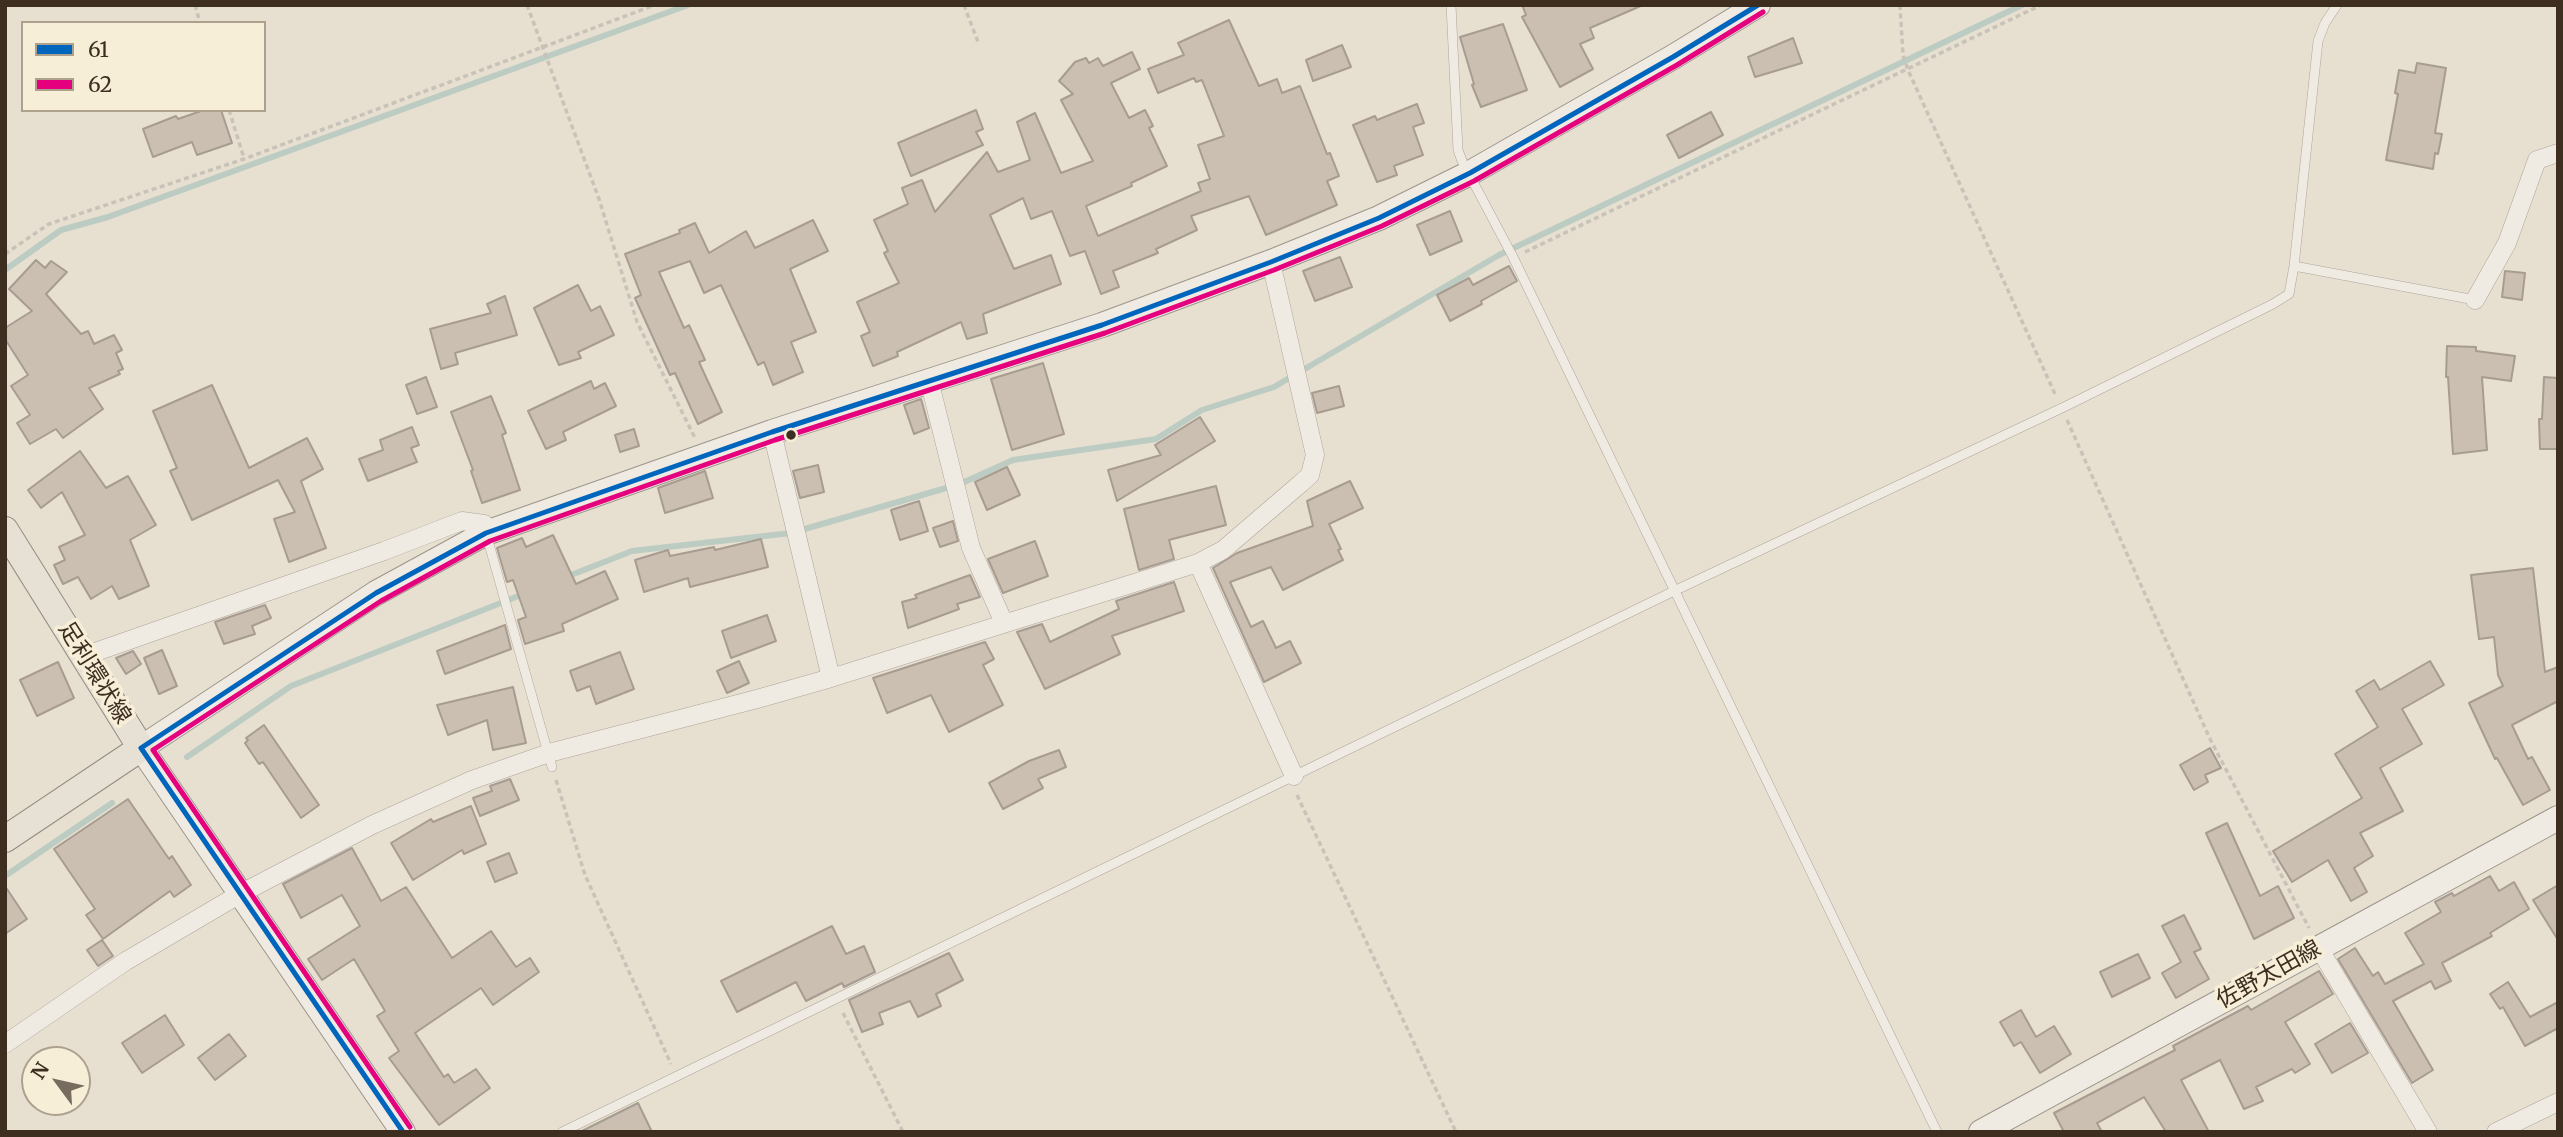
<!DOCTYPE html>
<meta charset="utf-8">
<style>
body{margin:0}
#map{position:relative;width:2563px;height:1137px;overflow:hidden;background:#e7e0d1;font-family:Merriweather,serif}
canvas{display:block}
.frame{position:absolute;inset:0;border:7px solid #3d2e20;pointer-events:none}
.legend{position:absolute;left:21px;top:21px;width:245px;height:91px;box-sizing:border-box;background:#f7eed8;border:2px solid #ada18e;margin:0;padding:9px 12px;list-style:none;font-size:21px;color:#3d2e20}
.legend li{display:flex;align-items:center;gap:14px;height:35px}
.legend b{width:35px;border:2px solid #ada18e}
.north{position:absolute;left:21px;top:1046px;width:70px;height:70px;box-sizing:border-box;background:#f7eed8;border:2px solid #ada18e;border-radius:50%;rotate:303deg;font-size:19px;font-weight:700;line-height:28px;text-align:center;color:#3d2e20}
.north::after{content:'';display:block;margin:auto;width:24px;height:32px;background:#786c5e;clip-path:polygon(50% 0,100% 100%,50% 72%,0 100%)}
</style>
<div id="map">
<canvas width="2563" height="1137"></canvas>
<div class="frame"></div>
<ul class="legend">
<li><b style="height:9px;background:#0065bd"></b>61</li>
<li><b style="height:9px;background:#e5007d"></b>62</li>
</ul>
<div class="north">N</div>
</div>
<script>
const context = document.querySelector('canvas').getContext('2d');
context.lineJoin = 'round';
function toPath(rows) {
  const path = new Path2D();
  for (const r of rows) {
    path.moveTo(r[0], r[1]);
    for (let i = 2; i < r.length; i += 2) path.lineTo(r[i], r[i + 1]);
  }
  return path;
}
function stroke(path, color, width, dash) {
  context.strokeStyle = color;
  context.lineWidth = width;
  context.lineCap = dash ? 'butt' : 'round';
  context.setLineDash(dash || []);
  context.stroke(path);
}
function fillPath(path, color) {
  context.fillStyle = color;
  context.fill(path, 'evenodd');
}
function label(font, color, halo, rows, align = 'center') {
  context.font = font + ' Merriweather,"Noto Sans JP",serif';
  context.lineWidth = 7;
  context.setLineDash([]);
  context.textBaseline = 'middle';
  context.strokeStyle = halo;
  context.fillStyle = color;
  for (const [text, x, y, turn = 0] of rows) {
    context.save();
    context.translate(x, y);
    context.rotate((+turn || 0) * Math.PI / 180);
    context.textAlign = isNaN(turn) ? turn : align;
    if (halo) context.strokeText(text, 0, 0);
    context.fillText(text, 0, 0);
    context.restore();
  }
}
const stream = toPath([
 [5,270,61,230,108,217,688,5],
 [566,577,632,551,791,533,960,484,1013,460,1156,439,1202,410,1274,387,1499,255,2022,5],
 [187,757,291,686,526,593],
 [5,876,112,803]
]);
const building = toPath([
 [1522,5,1643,5,1590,28,1594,38,1580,44,1593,69,1560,87,1522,17,1526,15,1522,5],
 [1229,20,1259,86,1277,79,1282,93,1300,86,1327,154,1330,153,1339,176,1327,181,1337,205,1266,235,1249,196,1191,216,1197,230,1156,249,1158,253,1113,271,1119,287,1101,294,1085,251,1070,256,1052,211,1031,219,1023,198,990,215,1014,269,1051,255,1061,284,983,314,987,333,967,339,961,322,897,352,898,356,873,366,861,336,870,332,857,302,899,283,884,253,888,251,874,220,908,204,902,188,922,180,935,212,987,152,998,172,1030,160,1017,122,1035,113,1061,173,1093,161,1061,100,1073,94,1059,81,1075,62,1086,58,1089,63,1098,58,1103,66,1132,52,1140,69,1111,83,1129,118,1145,110,1153,126,1149,128,1167,166,1131,183,1132,186,1086,206,1098,236,1201,191,1198,183,1210,179,1198,145,1224,136,1202,80,1196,82,1194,78,1158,93,1148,69,1184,55,1178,43,1229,20],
 [1503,24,1527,90,1481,107,1472,85,1474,84,1460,37,1503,24],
 [1793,38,1802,63,1755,77,1748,57,1793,38],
 [1342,45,1351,67,1313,81,1306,60,1342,45],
 [2417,63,2446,68,2435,133,2442,134,2438,154,2435,153,2433,169,2386,160,2398,94,2395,93,2399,70,2415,73,2417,63],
 [1417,104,1424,123,1413,127,1423,155,1394,166,1397,175,1377,182,1353,125,1375,116,1377,120,1417,104],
 [204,110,221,110,232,143,197,155,192,142,153,157,143,129,176,116,178,119,204,110],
 [976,110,983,129,976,132,983,145,911,176,898,143,976,110],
 [1711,112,1723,135,1679,158,1667,135,1711,112],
 [1450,211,1462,241,1430,255,1417,225,1450,211],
 [813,220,828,251,790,269,816,332,791,342,803,372,773,385,764,362,758,365,721,285,704,293,690,261,659,272,684,328,689,325,705,360,699,362,722,412,698,424,675,373,670,375,635,298,641,295,625,254,680,233,679,230,695,223,709,253,746,231,755,248,813,220],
 [1340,257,1352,287,1315,301,1303,271,1340,257],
 [36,260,45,268,51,261,67,272,46,294,81,334,88,331,94,344,114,335,122,350,116,353,123,369,118,371,120,374,89,388,103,409,63,438,56,429,30,444,17,423,30,415,11,386,28,375,5,339,5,328,32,311,9,289,36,260],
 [1509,266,1517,281,1481,301,1482,304,1450,321,1437,295,1469,278,1473,285,1509,266],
 [2505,271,2525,273,2522,300,2502,297,2505,271],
 [578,285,591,311,600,306,614,335,578,352,581,358,559,365,534,308,578,285],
 [505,296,517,335,455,353,458,364,441,369,430,329,491,313,487,304,505,296],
 [2447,346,2476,347,2476,351,2515,356,2511,381,2482,377,2487,450,2453,454,2448,377,2446,377,2447,346],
 [1043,363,1064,434,1012,450,991,379,1043,363],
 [426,377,437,407,417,414,406,385,426,377],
 [2544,377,2558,378,2558,449,2540,449,2539,419,2542,419,2544,377],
 [591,381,594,389,605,383,616,406,563,432,566,440,546,449,528,411,591,381],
 [212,385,249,468,307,438,323,469,301,481,326,548,289,562,274,519,295,512,278,480,192,520,170,471,177,468,153,411,212,385],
 [1339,386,1344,406,1317,413,1312,393,1339,386],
 [491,396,506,433,502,435,520,490,482,503,471,471,473,470,451,412,491,396],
 [921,399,929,428,914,434,904,405,921,399],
 [1200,417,1215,441,1117,501,1108,470,1161,455,1155,445,1200,417],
 [412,427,419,445,411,448,417,462,368,481,359,459,383,450,380,440,412,427],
 [634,429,639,446,620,452,615,435,634,429],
 [80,451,106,488,128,476,156,525,130,540,149,586,119,599,112,586,91,599,78,577,63,584,54,565,65,560,59,547,85,535,62,492,41,508,28,490,80,451],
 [818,465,824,492,800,498,793,471,818,465],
 [1007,467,1020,495,987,510,975,482,1007,467],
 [705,471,713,498,665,513,658,488,705,471],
 [1350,481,1363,508,1329,524,1341,549,1338,550,1343,560,1283,590,1271,567,1230,582,1251,627,1263,621,1276,648,1290,641,1301,663,1264,682,1213,568,1237,553,1313,526,1307,501,1350,481],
 [1216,486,1226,525,1169,540,1174,559,1139,570,1124,509,1216,486],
 [919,501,928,531,900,540,891,510,919,501],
 [953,521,958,541,940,547,933,528,953,521],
 [553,535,576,584,605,571,618,599,562,624,564,631,525,644,518,620,526,617,513,580,507,582,497,548,522,538,526,547,553,535],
 [761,539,768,567,690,587,688,578,644,592,635,560,668,550,670,556,714,547,715,550,761,539],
 [1035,541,1048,576,1003,593,988,559,1035,541],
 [2533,568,2545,672,2558,667,2558,701,2512,725,2528,759,2532,757,2550,790,2523,805,2497,758,2495,759,2469,703,2503,686,2498,675,2494,637,2479,639,2471,575,2533,568],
 [970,575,980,597,957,604,959,609,908,628,902,602,917,598,915,595,970,575],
 [1174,582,1184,611,1112,636,1120,654,1045,689,1017,632,1042,624,1050,642,1119,609,1116,601,1174,582],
 [265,605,271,618,252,626,255,634,224,644,215,622,265,605],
 [767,615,776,641,731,658,722,631,767,615],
 [505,625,511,649,445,674,437,651,505,625],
 [985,642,994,659,983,665,1003,705,949,732,931,695,887,713,873,678,985,642],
 [162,650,177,686,159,694,144,658,162,650],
 [133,651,141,664,126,674,116,658,133,651],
 [620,652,634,689,596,704,590,686,577,691,570,671,620,652],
 [739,661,749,683,727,693,717,671,739,661],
 [2430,661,2444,685,2402,709,2422,744,2380,768,2403,811,2360,833,2373,856,2354,868,2367,892,2351,901,2328,860,2292,882,2273,851,2362,798,2335,754,2378,727,2356,691,2374,680,2380,690,2430,661],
 [58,662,74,698,37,716,20,680,58,662],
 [513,687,526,743,493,750,487,720,448,735,437,705,513,687],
 [264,725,319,805,301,818,263,762,259,764,245,743,248,740,246,738,264,725],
 [2210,748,2221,768,2205,775,2208,782,2194,790,2180,765,2210,748],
 [1059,750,1066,767,1038,779,1043,788,1003,809,989,783,1029,761,1059,750],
 [510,779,519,800,480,816,473,798,492,791,490,786,510,779],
 [128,799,169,859,172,856,191,885,174,897,170,891,103,939,86,915,95,909,54,849,128,799],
 [471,806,486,844,464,854,462,850,413,880,391,843,431,819,433,822,471,806],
 [2227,823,2260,896,2278,886,2294,918,2254,939,2206,833,2227,823],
 [352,848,381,901,406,887,452,958,491,931,516,967,530,958,539,972,493,1005,481,988,415,1033,444,1077,448,1074,454,1083,476,1069,490,1088,439,1125,389,1058,399,1051,377,1016,385,1011,354,959,322,980,308,959,360,926,342,895,301,918,283,884,352,848],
 [509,853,517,873,495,882,487,862,509,853],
 [2490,876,2499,891,2514,882,2529,909,2490,933,2492,936,2442,963,2451,981,2435,989,2431,981,2393,1001,2433,1070,2412,1083,2338,959,2355,948,2373,976,2378,972,2385,984,2424,964,2405,933,2441,912,2435,902,2452,893,2454,896,2490,876],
 [2558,885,2558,940,2533,900,2558,885],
 [5,886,27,919,5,934,5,886],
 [2184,915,2201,949,2194,952,2209,979,2176,998,2162,973,2181,962,2162,926,2184,915],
 [832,926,846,954,864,946,875,972,844,987,842,983,806,1001,796,982,737,1012,721,981,832,926],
 [102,940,113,956,98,966,87,950,102,940],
 [949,953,963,980,936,994,941,1006,918,1017,910,1001,879,1013,883,1024,862,1032,849,1000,949,953],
 [2138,954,2150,978,2112,997,2100,972,2138,954],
 [2319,971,2333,994,2285,1022,2310,1064,2295,1073,2292,1069,2256,1087,2263,1101,2244,1109,2220,1060,2181,1080,2209,1132,2166,1132,2144,1097,2097,1123,2102,1132,2064,1132,2054,1113,2175,1050,2173,1046,2248,1006,2251,1010,2319,971],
 [2508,982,2530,1017,2558,1002,2558,1028,2525,1046,2503,1007,2500,1009,2490,994,2508,982],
 [2021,1010,2036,1037,2054,1026,2071,1054,2040,1073,2021,1042,2014,1046,2000,1022,2021,1010],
 [165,1015,184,1045,142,1073,122,1043,165,1015],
 [2350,1023,2368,1053,2332,1073,2315,1044,2350,1023],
 [229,1034,246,1056,215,1080,198,1058,229,1034],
 [638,1103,652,1132,580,1132,638,1103]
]);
const path = toPath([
 [195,5,200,23],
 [527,5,599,199,637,322,695,438],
 [964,5,978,42],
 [1900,5,1903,55,1908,70,2055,394],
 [229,110,244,158],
 [1525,252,2041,5],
 [5,254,49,224,244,159,655,5],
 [2067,420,2210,739,2309,928],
 [556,780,585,875,671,1064],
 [1297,795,1456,1132],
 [843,1013,903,1132]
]);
const lane = toPath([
 [1451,5,1458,150,1462,161,1513,257,1937,1132],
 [2294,266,2475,300],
 [487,537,552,767],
 [562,1132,1674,591,2062,408,2273,304,2289,294,2294,266,2318,41,2325,23,2337,5]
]);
const street = toPath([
 [2475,300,2507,243,2537,160,2558,153],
 [929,380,971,548,1004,623],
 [772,432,831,678],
 [1198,563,1294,776],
 [84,656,384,551,462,521,484,524,486,533],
 [2319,948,2428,1132],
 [5,1044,126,961,240,894,372,825,472,780,549,753,757,699,831,678,1198,563,1223,550,1300,484,1310,475,1315,455,1271,262],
 [2496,1132,2558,1102]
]);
const secondary = toPath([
 [403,1132,141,748,376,593,486,533,772,432,1102,325,1271,262,1379,218,1470,173,1673,57,1758,5],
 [1981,1132,2558,818]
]);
const primary = toPath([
 [5,530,141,748,5,839]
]);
const bus1 = toPath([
 [403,1132,141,748,376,593,486,533,772,432,1102,325,1271,262,1379,218,1470,173,1673,57,1758,5]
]);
const bus2 = toPath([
 [410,1127,153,750,381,601,490,541,775,440,1105,333,1274,270,1382,226,1474,181,1677,65,1763,12]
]);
const markers = [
 [791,435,6,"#3d2e20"]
];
const streetNames = [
 ["足利環状線",94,673,58],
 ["佐野太田線",2269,975,-29]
];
stroke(stream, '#bcccc2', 6);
fillPath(building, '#cbbfb2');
stroke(building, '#a89c90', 2);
stroke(lane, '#ada599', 10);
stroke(street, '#ada599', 19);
stroke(secondary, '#9c958a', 26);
stroke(primary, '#928b80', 28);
stroke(path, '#c8c2b9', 3.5, [5, 3.5]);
stroke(lane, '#efebe3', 9);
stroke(street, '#efebe3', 18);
stroke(secondary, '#efebe3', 24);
stroke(primary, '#e6e1d4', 26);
stroke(bus1, '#0065bd', 5);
stroke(bus2, '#e5007d', 5);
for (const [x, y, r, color] of markers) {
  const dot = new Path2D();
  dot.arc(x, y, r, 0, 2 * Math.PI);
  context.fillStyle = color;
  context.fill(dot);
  stroke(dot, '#f7eed8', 2.5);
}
label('23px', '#3d2e20', '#f7eed8', streetNames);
</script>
